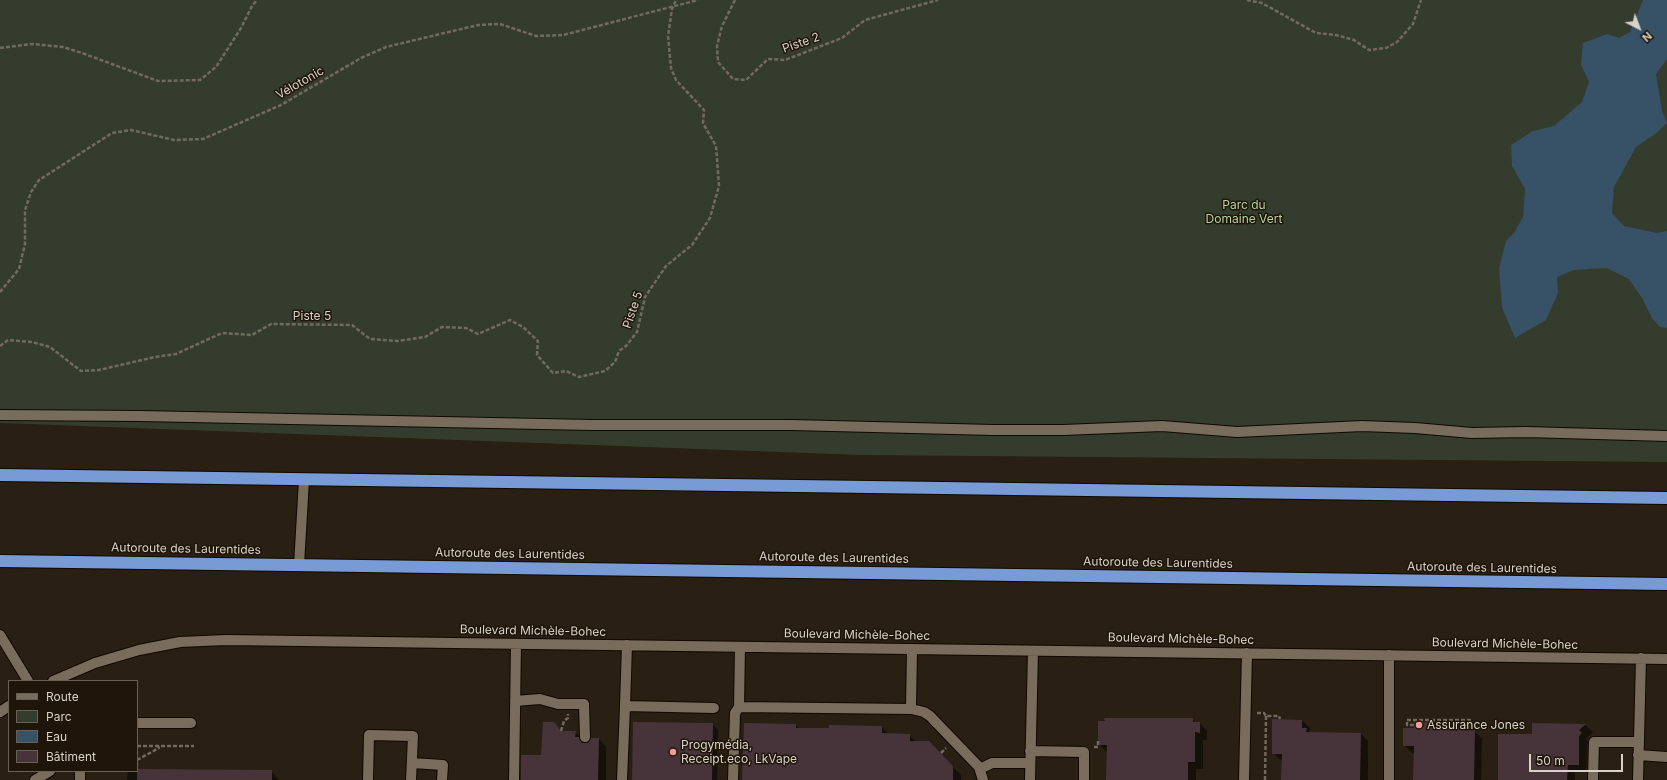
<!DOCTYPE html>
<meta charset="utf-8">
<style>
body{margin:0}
#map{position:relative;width:1667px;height:780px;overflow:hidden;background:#291f12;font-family:Inter,sans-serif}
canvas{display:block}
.legend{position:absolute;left:8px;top:680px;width:130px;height:92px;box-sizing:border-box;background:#1f1509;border:1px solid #696156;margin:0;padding:5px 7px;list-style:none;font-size:12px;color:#d9d2c9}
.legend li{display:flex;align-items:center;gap:8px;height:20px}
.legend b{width:20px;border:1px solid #696156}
.north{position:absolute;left:1619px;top:8px;width:40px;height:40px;-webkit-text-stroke:3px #1f1509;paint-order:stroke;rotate:138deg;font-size:11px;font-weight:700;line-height:16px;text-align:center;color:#d9d2c9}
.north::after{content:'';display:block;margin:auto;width:14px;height:18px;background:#d9d2c9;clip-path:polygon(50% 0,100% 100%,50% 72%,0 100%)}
.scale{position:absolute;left:1529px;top:754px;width:94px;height:18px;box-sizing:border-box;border:2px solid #d9d2c9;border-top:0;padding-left:5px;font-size:12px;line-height:14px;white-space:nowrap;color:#d9d2c9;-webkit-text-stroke:3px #1f1509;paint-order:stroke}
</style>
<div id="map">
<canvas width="1667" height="780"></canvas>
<ul class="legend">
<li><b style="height:5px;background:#786c5d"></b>Route</li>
<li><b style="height:11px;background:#343d2d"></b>Parc</li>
<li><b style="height:11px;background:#375167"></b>Eau</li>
<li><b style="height:11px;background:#46343a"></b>Bâtiment</li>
</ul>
<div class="north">N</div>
<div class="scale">50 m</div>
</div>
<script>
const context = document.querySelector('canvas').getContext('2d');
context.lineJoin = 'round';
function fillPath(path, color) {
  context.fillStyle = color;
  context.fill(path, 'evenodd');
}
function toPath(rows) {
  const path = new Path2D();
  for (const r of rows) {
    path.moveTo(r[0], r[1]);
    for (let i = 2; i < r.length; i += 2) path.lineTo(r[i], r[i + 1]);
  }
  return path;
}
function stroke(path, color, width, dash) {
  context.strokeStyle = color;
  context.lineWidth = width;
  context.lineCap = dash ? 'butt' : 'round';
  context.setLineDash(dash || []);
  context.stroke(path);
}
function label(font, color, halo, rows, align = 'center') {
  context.font = font + ' Inter,sans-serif';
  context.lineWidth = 3;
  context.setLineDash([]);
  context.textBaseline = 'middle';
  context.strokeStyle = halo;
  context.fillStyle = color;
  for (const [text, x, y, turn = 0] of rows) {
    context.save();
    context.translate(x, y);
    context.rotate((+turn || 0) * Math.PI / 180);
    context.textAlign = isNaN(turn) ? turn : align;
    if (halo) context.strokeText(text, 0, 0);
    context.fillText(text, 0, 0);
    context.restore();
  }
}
const green = toPath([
 [0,0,1667,0,1667,462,861,455,0,423]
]);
const water = toPath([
 [1643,0,1667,0,1667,59,1656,74,1662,111,1667,123,1655,134,1636,147,1614,187,1612,213,1624,226,1657,233,1667,231,1667,328,1660,327,1652,318,1642,298,1629,279,1607,268,1574,270,1557,277,1558,293,1546,320,1515,338,1502,307,1499,268,1506,241,1514,233,1523,217,1525,189,1512,166,1511,145,1533,131,1554,126,1582,102,1589,82,1581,64,1583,43,1607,34,1619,38,1630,32]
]);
const shadow = toPath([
 [1192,719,1196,723,1200,723,1207,731,1207,740,1203,740,1203,769,1196,769,1196,780,1107,780,1108,753,1099,744],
 [1302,721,1310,728,1309,733,1361,734,1368,741,1368,780,1282,780,1282,761,1273,753],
 [553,723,562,732,575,732,583,740,583,743,589,744,599,739,606,747,606,780,522,780,542,756],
 [712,724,718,730,717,780,633,780],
 [1463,724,1470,731,1474,731,1482,739,1481,780,1414,780,1415,753,1412,753,1404,745],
 [1533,724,1585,725,1593,732,1586,739,1589,742,1587,744,1586,772,1575,772,1575,780,1499,780,1533,735],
 [796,725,799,729,882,727,889,734,909,735,916,742,928,742,961,775,961,780,743,780],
 [137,770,271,771,279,780,127,780,128,771]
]);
const building = toPath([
 [1104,718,1193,718,1193,722,1200,722,1200,733,1195,732,1195,762,1188,762,1188,780,1106,780,1107,745,1098,745,1098,721,1105,721],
 [1272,719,1302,720,1302,728,1307,728,1306,732,1361,733,1360,780,1281,780,1282,754,1272,754],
 [543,722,554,722,561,731,576,731,575,737,579,737,582,743,588,743,591,738,599,738,598,780,521,780,521,755,541,755],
 [633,722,713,723,712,780,632,780],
 [1414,722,1464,723,1464,730,1475,730,1474,780,1413,780,1414,746,1403,746,1403,728,1414,728],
 [744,723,796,724,796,728,829,728,829,725,882,726,882,733,910,734,910,741,929,741,953,766,953,780,742,780],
 [1532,723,1586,724,1579,730,1582,733,1579,736,1579,765,1568,765,1567,780,1498,780,1498,734,1532,734],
 [137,769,272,770,272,780,137,780]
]);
const path = toPath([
 [735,0,722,26,717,46,718,62,733,79,746,80,768,59,785,60,842,38,865,20,938,0],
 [1247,0,1262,3,1316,33,1336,35,1354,40,1369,50,1386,48,1397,42,1413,24,1421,0],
 [0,48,32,44,63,47,82,53,158,81,200,80,216,67,241,28,252,6,257,0],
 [0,292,19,269,25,244,25,210,31,192,39,180,112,133,131,130,174,140,203,139,281,105,361,58,386,47,478,25,500,24,536,36,563,35,698,0],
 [0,346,8,340,32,342,50,347,81,371,99,370,155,357,176,354,222,333,252,335,271,324,352,325,370,339,398,341,425,337,442,327,466,328,478,334,510,320,523,327,538,341,537,355,553,373,566,371,579,377,605,371,615,362,619,351,626,346,637,332,645,297,666,266,692,245,710,218,719,186,716,146,703,123,704,110,676,80,671,68,668,36,672,9,676,0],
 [1257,713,1264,713,1266,716,1279,716,1280,719],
 [1414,725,1407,725,1407,720,1470,720,1470,726,1464,726],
 [561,731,564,721,568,718,568,714],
 [137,746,194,746],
 [1094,747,1098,747,1098,740],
 [941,753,946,748],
 [137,760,159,748,158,746],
 [137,762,137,769],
 [1265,780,1266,716]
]);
const minor = toPath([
 [0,415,140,416,592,425,792,425,993,430,1063,430,1162,426,1237,432,1362,426,1415,428,1472,433,1526,432,1667,436],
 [299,565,304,480],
 [0,635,28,681],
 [627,645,625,706,714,708],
 [740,647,739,707,911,709,912,649],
 [1389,655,1389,780],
 [53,681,95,663,139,650,180,642,226,640,1667,659],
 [515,701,540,699,558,704,584,704,585,737],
 [911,709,924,712,930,716,979,767,983,780],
 [0,712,9,706],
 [137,723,191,723],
 [1030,751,1084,752,1084,780],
 [1638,755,1667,757],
 [412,763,443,765,442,780],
 [980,769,992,763,1030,763],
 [35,780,50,771],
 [80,780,80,771],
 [368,780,369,735,413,736,411,780],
 [514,780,516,644],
 [622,780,625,706],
 [733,780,735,713,739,707],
 [1030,780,1033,651],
 [1244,780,1247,653],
 [1593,780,1594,742,1638,742],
 [1638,780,1641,658]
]);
const highway = toPath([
 [0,475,1667,498],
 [0,561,1667,584]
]);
const markers = [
 [1419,725,4,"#f59c94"],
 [673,752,4,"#f59c94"]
];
const streetNames = [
 ["Piste 2",801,43,-19],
 ["Vélotonic",300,83,-30],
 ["Piste 5",633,310,-71],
 ["Piste 5",312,316],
 ["Autoroute des Laurentides",186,549,1],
 ["Autoroute des Laurentides",510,554,1],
 ["Autoroute des Laurentides",834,558,1],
 ["Autoroute des Laurentides",1158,563,1],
 ["Autoroute des Laurentides",1482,568,1],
 ["Boulevard Michèle-Bohec",533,631,1],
 ["Boulevard Michèle-Bohec",857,635,1],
 ["Boulevard Michèle-Bohec",1181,639,1],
 ["Boulevard Michèle-Bohec",1505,644,1]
];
const parkNames = [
 ["Parc du",1244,205],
 ["Domaine Vert",1244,219]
];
const poiNames = [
 ["Assurance Jones",1427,725],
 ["Progymédia,",681,745],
 ["Receipt.eco, LkVape",681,759]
];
fillPath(green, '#343d2d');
fillPath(water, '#375167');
fillPath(shadow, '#0007');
fillPath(building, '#46343a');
stroke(minor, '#110801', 12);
stroke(highway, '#110801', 14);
stroke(path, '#726a5e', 2.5, [4, 2]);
stroke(minor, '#786c5d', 10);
stroke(highway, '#789bd6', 12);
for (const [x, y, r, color] of markers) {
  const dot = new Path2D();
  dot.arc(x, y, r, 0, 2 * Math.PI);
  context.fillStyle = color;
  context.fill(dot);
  stroke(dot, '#1f1509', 1.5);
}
label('12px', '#d9d2c9', '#1f1509', streetNames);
label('12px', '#b4d19d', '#1f1509', parkNames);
label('12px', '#d9d2c9', '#1f1509', poiNames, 'left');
</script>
